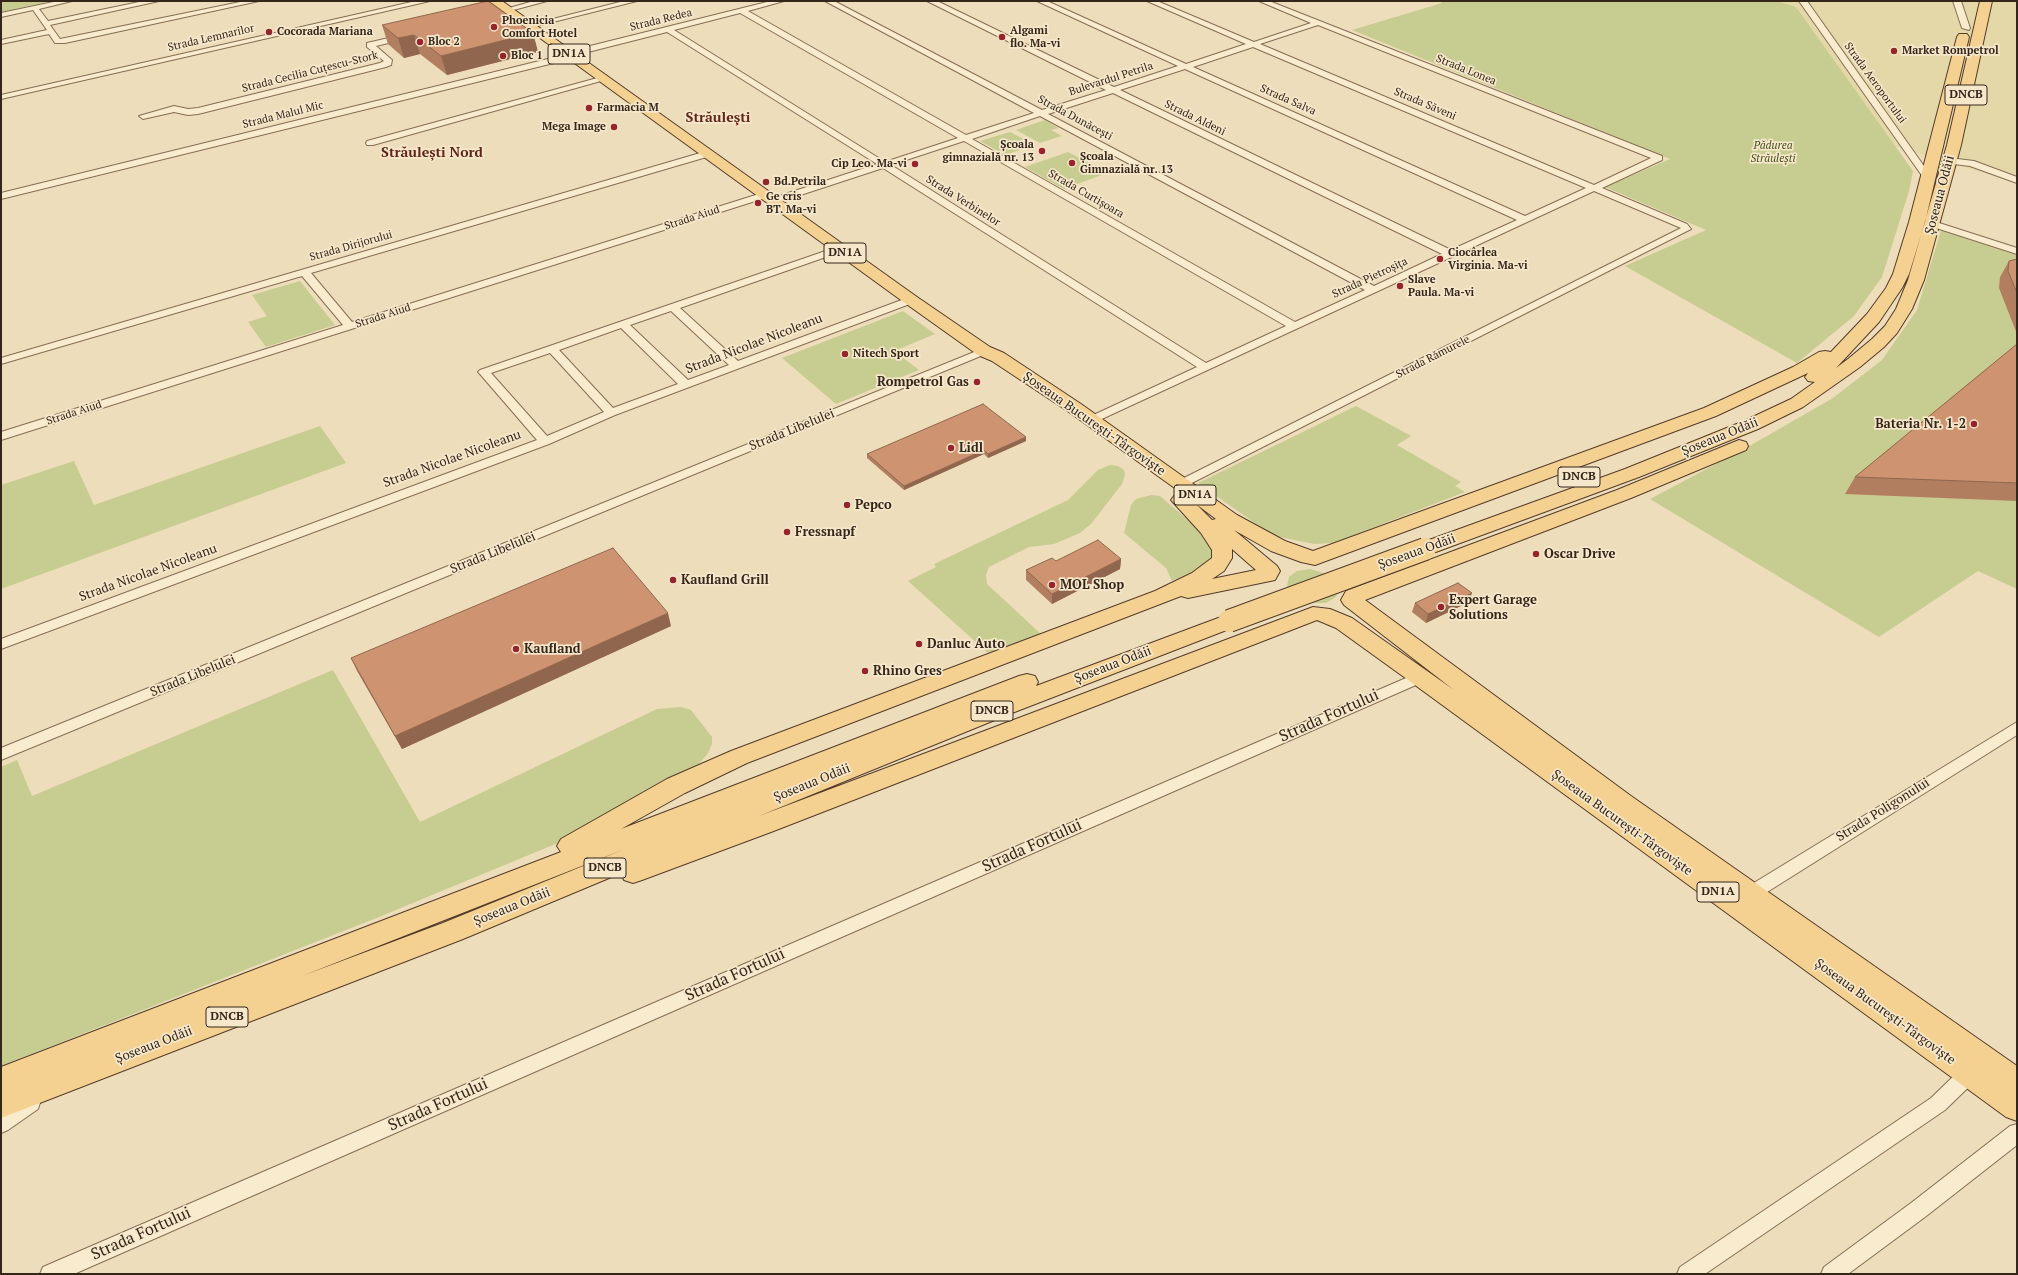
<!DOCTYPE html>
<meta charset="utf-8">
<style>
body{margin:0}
#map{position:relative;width:2018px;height:1275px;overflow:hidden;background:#edb;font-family:"PT Serif",serif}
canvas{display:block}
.frame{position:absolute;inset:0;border:2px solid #34261a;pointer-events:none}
</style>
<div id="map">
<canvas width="2018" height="1275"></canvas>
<div class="frame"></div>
</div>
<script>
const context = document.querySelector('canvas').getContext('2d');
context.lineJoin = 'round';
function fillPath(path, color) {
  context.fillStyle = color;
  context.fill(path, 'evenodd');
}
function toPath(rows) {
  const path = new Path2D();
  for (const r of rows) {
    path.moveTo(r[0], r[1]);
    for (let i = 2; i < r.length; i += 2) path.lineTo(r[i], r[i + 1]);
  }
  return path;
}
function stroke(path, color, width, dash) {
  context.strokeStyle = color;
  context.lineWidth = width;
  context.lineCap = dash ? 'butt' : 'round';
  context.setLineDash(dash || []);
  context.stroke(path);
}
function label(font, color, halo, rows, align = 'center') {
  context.font = font + ' "PT Serif",serif';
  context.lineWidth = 3.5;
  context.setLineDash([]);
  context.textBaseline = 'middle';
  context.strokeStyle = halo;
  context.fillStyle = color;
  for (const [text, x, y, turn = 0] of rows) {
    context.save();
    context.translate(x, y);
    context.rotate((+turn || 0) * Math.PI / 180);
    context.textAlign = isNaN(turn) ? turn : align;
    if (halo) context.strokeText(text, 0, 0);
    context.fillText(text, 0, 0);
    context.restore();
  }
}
const farmland = toPath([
 [1777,1,2017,1,2017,183,1894,146,1796,7]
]);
const green = toPath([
 [1,1,52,1,1,12],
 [1441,1,1777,1,1796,7,1913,171,1909,191,1882,277,1854,316,1797,363,1625,266,1706,230,1605,187,1670,159,1352,30,1442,3],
 [1045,120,1058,128,1051,130,1062,136,1040,143,1016,130],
 [1010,132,1035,145,1005,155,980,141],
 [1068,152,1107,173,1064,189,1025,167],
 [1941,230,2017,255,2017,589,1978,571,1879,637,1650,499,1746,448,1833,398,1882,360,1917,310],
 [300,281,335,325,266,347,248,322,267,316,252,295],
 [903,311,935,334,894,351,919,370,836,404,782,358],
 [1356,406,1411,436,1397,445,1461,482,1455,486,1465,492,1333,543,1314,544,1280,537,1266,531,1198,483],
 [320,426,346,463,1,589,1,485,74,461,94,505],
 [1110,465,1118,466,1124,470,1125,474,1122,484,1091,524,1080,533,1054,544,1029,547,989,567,986,575,987,584,1041,634,988,653,908,581,936,567,934,564,1068,500,1098,470],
 [1151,495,1160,496,1205,535,1211,546,1212,556,1206,565,1172,581,1166,568,1124,533,1131,505,1136,499],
 [1310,569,1330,575,1339,589,1336,597,1326,603,1312,603,1305,602,1289,591,1287,586,1289,577,1297,571],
 [333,670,420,822,657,709,681,707,691,710,712,737,712,744,708,753,699,764,688,772,565,840,379,917,1,1066,1,767,17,760,32,796]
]);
const minor = toPath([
 [58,1,72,1,39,9,48,21,144,1,159,1,50,25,60,39,245,1,259,1,65,43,55,43,49,34,1,44,1,40,47,30,33,10,1,17,1,13,58,1],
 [416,1,430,1,1,99,1,95,416,1],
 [534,1,547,1,506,12,502,10,534,1],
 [624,1,637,1,529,28,525,26,624,1],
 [771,1,784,1,748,11,966,135,1034,113,825,1,834,1,1042,110,1106,90,927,1,937,1,1114,87,1178,66,1037,1,1047,1,1186,64,1246,44,1147,1,1157,1,1254,42,1311,23,1259,1,1269,1,1662,156,1662,160,1602,188,1687,224,1691,229,1180,489,1176,488,1174,485,1176,482,1681,228,1594,191,1091,424,1085,420,1087,418,1197,367,883,168,776,203,770,203,770,199,877,164,667,32,584,53,566,60,1,199,1,193,560,56,578,49,771,1],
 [740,13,958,138,885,162,674,30,740,13],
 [1318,25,1651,158,1594,185,1260,44,1318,25],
 [1253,47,1586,188,1525,216,1193,67,1253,47],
 [1185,69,1517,220,1451,250,1120,90,1185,69],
 [1113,93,1442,254,1374,286,1048,114,1113,93],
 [1040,116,1365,290,1295,322,972,139,1040,116],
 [964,141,1286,326,1206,363,891,165,964,141],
 [1799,1,1807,1,1931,176,1931,180,1925,180,1799,1],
 [1953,1,1961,1,1970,28,1969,30,1962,28,1953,1],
 [406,34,410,36,409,38,376,46,392,60,391,65,386,67,198,114,188,115,174,112,143,119,139,116,174,106,188,109,198,108,380,63,384,61,367,47,367,43,406,34],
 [601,77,608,79,373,145,367,145,366,143,367,141,601,77],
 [707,151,710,152,710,156,311,273,352,322,762,193,768,193,768,197,1,440,1,432,343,325,302,276,1,364,1,358,707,151],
 [1949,158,1974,161,2017,177,2017,183,1970,166,1946,163,1945,161,1949,158],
 [1933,221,2017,248,2017,254,1930,226,1928,224,1933,221],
 [840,246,843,247,845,249,843,251,680,308,738,361,907,298,915,298,916,300,915,302,615,415,549,444,1,649,1,639,537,440,480,374,478,372,480,370,840,246],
 [671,311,729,365,688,380,630,325,671,311],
 [621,328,678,384,613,408,559,350,621,328],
 [550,353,604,412,547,436,491,373,550,353],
 [984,348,989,351,988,353,1,760,1,748,984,348],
 [1420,672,1425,673,1427,677,1425,681,74,1274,40,1274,43,1267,1420,672],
 [2017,722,2017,735,1756,899,1750,901,1744,899,1742,894,1744,889,2017,722],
 [1970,1064,1977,1067,1979,1073,1977,1079,1945,1110,1705,1274,1677,1274,1680,1267,1931,1098,1963,1067,1970,1064],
 [31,1094,38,1097,40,1103,38,1109,8,1130,1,1133,1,1113,31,1094],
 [2017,1124,2017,1145,1925,1217,1848,1274,1821,1274,1824,1267,1911,1203,2010,1126,2017,1124]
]);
const primary = toPath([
 [489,1,502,1,917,297,990,347,1004,353,1081,404,1237,515,1285,541,1313,551,1704,408,1793,367,1819,352,1825,351,1831,352,1867,314,1886,288,1893,274,1909,222,1957,37,1959,34,1967,34,1969,37,1925,222,1909,274,1902,288,1879,322,1836,368,1848,359,1872,339,1885,326,1896,309,1908,280,1947,145,1980,1,1992,1,1961,145,1924,280,1912,309,1897,333,1884,347,1860,367,1803,407,1758,429,1639,477,1425,556,1418,554,1415,549,1418,544,1625,469,1744,421,1791,399,1815,382,1808,381,1805,377,1808,373,1716,416,1315,565,1301,562,1271,551,1234,530,1277,566,1280,571,1275,580,1188,598,1181,596,747,763,685,793,621,829,1019,676,1027,674,1035,676,1038,682,1036,686,1229,614,1237,616,1240,621,1237,626,1012,713,759,816,1313,607,1330,609,1352,618,1454,690,1344,605,1341,600,1346,591,1617,490,1739,440,1746,442,1748,446,1746,450,1631,498,1365,600,1631,796,2017,1066,2017,1121,2006,1117,1404,677,1336,628,1317,620,771,832,642,880,633,883,624,880,621,873,463,939,1,1118,1,1067,561,852,557,846,561,839,667,779,731,751,1155,591,1192,573,1212,558,1212,550,1201,533,1171,500,1174,496,1183,494,1069,412,992,361,978,355,905,303,489,1],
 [1196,504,1216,519,1212,520,1196,504],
 [1232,549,1256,570,1212,579,1224,571,1232,558,1232,549],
 [625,849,443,923,302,976,625,849]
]);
const primaryBridge = toPath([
 [1229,621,1425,549]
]);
const wall = toPath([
 [382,25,533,33,538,52,447,75,420,54,404,58,388,44],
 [2017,259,2017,334,1999,288,2000,277,2009,261],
 [2017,344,2017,501,1845,494,1855,477],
 [1026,437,1026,441,988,458,984,454,904,490,867,458,867,454],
 [1121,559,1120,569,1052,604,1026,580,1026,570,1056,561],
 [1469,602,1426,623,1412,612,1415,603],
 [671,626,402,749,357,671,351,658]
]);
const shadedWall = toPath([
 [533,33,538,52,447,75,441,56],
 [414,35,420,54,404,58,398,38],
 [1026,437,1026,441,988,458,988,454],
 [984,450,984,454,904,490,904,486],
 [1121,559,1120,569,1052,604,1052,594],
 [1472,593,1469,602,1426,623,1428,614],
 [668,613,671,626,402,749,395,736]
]);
const building = toPath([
 [488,1,533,33,441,56,414,35,398,38,382,25,488,1],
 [2017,259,2017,293,2008,271,2009,261,2017,259],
 [2017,344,2017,483,1855,477,2017,344],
 [983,404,1026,437,988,454,984,450,904,486,867,454,983,404],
 [1098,540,1121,559,1052,594,1026,570,1052,558,1056,561,1098,540],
 [613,548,668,613,395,736,351,658,613,548],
 [1458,583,1472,593,1428,614,1415,603,1458,583]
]);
const markers = [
 [494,27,4,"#96242a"],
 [269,32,4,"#96242a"],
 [1002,37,4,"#96242a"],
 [420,42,4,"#96242a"],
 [1894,51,4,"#96242a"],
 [503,56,4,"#96242a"],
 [589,108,4,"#96242a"],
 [614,127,4,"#96242a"],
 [1042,151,4,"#96242a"],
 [1072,163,4,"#96242a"],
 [915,164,4,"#96242a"],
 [766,182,4,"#96242a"],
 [758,203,4,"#96242a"],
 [1440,259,4,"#96242a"],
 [1400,286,4,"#96242a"],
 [845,354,4,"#96242a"],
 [977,382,4,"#96242a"],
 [1974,424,4,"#96242a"],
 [951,448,4,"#96242a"],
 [847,505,4,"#96242a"],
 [787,532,4,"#96242a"],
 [1536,554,4,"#96242a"],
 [673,580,4,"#96242a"],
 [1052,585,4,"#96242a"],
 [1441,607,4,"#96242a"],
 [919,644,4,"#96242a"],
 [516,649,4,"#96242a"],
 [865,671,4,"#96242a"]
];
const farStreetnames = [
 ["Strada Redea",661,20,-14],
 ["Strada Lemnarilor",211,38,-13],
 ["Strada Lonea",1466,70,22],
 ["Strada Cecilia Cuțescu-Stork",310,72,-14],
 ["Bulevardul Petrila",1111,79,-18],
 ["Strada Aeroportului",1875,83,54],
 ["Strada Salva",1288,100,24],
 ["Strada Săveni",1425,104,23],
 ["Strada Malul Mic",283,115,-14],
 ["Strada Dunăcești",1075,118,28],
 ["Strada Aldeni",1195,118,26],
 ["Strada Curtișoara",1086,194,30],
 ["Strada Verbinelor",963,201,32],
 ["Strada Aiud",692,218,-18],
 ["Strada Dirijorului",351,246,-16],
 ["Strada Pietroșița",1370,278,-25],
 ["Strada Aiud",383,316,-18],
 ["Strada Rămurele",1433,357,-27],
 ["Strada Aiud",74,413,-18]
];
const farPoinames = [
 ["Phoenicia",502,21],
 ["Comfort Hotel",502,34],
 ["Algami",1010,31],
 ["flo. Ma-vi",1010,44],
 ["Cocorada Mariana",277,32],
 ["Bloc 2",428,42],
 ["Market Rompetrol",1902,51],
 ["Bloc 1",511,56],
 ["Farmacia M",597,108],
 ["Mega Image",606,127,"right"],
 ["Școala",1034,145,"right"],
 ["gimnazială nr. 13",1034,158,"right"],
 ["Școala",1080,157],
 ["Gimnazială nr. 13",1080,170],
 ["Cip Leo. Ma-vi",907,164,"right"],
 ["Bd.Petrila",774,182],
 ["Ge cris",766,197],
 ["BT. Ma-vi",766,210],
 ["Ciocârlea",1448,253],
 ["Virginia. Ma-vi",1448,266],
 ["Slave",1408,280],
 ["Paula. Ma-vi",1408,293],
 ["Nitech Sport",853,354]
];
const farParknames = [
 ["Pădurea",1773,146],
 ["Străulești",1773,159]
];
const shields = [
 [569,54,42],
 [1966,95,42],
 [845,253,42],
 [1579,477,42],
 [1195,495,42],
 [992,711,42],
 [605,868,42],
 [1718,892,42],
 [227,1017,42]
];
const shieldNames = [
 ["DN1A",569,54],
 ["DNCB",1966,95],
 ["DN1A",845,253],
 ["DNCB",1579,477],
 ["DN1A",1195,495],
 ["DNCB",992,711],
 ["DNCB",605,868],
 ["DN1A",1718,892],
 ["DNCB",227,1017]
];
const streetNames = [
 ["Șoseaua Odăii",1940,195,-75],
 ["Strada Nicolae Nicoleanu",754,344,-21],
 ["Șoseaua București-Târgoviște",1094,424,35],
 ["Strada Libelulei",792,430,-22],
 ["Șoseaua Odăii",1720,437,-22],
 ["Strada Nicolae Nicoleanu",452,459,-20],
 ["Șoseaua Odăii",1417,552,-20],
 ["Strada Libelulei",493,553,-22],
 ["Strada Nicolae Nicoleanu",148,573,-20],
 ["Șoseaua Odăii",1113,665,-21],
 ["Strada Libelulei",193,676,-22],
 ["Șoseaua Odăii",812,783,-22],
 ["Strada Poligonului",1883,810,-32],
 ["Șoseaua București-Târgoviște",1622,823,36],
 ["Șoseaua Odăii",512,907,-22],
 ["Șoseaua București-Târgoviște",1885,1012,36],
 ["Șoseaua Odăii",154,1045,-21]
];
const poiNames = [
 ["Rompetrol Gas",969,382,"right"],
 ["Bateria Nr. 1-2",1966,424,"right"],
 ["Lidl",959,448],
 ["Pepco",855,505],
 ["Fressnapf",795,532],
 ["Oscar Drive",1544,554],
 ["Kaufland Grill",681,580],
 ["MOL Shop",1060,585],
 ["Expert Garage",1449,600],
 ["Solutions",1449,615],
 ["Danluc Auto",927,644],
 ["Kaufland",524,649],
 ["Rhino Gres",873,671]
];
const farDistrictnames = [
 ["Străuleşti",718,118],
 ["Străulești Nord",432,153]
];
const nearStreetnames = [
 ["Strada Fortului",1329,716,-24],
 ["Strada Fortului",1032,846,-24],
 ["Strada Fortului",735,975,-24],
 ["Strada Fortului",438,1105,-24],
 ["Strada Fortului",141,1234,-24]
];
fillPath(farmland, '#e4d8a9');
fillPath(green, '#c7cc90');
stroke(minor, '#866d55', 2);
stroke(primary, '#533b2a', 2);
fillPath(minor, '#f9ebce');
fillPath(primary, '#f4d190');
stroke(primaryBridge, '#533b2a', 24, []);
stroke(primaryBridge, '#f4d190', 22);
fillPath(wall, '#b17e60');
fillPath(shadedWall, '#90674e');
fillPath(building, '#ce9370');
stroke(building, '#90674e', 1);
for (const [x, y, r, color] of markers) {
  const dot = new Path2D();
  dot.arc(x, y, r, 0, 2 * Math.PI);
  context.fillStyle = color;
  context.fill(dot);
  stroke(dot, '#f6e7cb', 1.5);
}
label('11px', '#34261a', '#f6e7cb', farStreetnames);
label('bold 11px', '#34261a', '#f6e7cb', farPoinames, 'left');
label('italic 11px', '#475120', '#f6e7cb', farParknames);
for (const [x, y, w] of shields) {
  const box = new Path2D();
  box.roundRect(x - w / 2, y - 10, w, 20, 3);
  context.fillStyle = '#f6e7cb';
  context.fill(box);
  stroke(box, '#34261a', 1);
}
label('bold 12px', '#34261a', null, shieldNames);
label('13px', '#34261a', '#f6e7cb', streetNames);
label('bold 13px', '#34261a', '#f6e7cb', poiNames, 'left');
label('bold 14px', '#622519', '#f6e7cb', farDistrictnames);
label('16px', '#34261a', '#f6e7cb', nearStreetnames);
</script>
